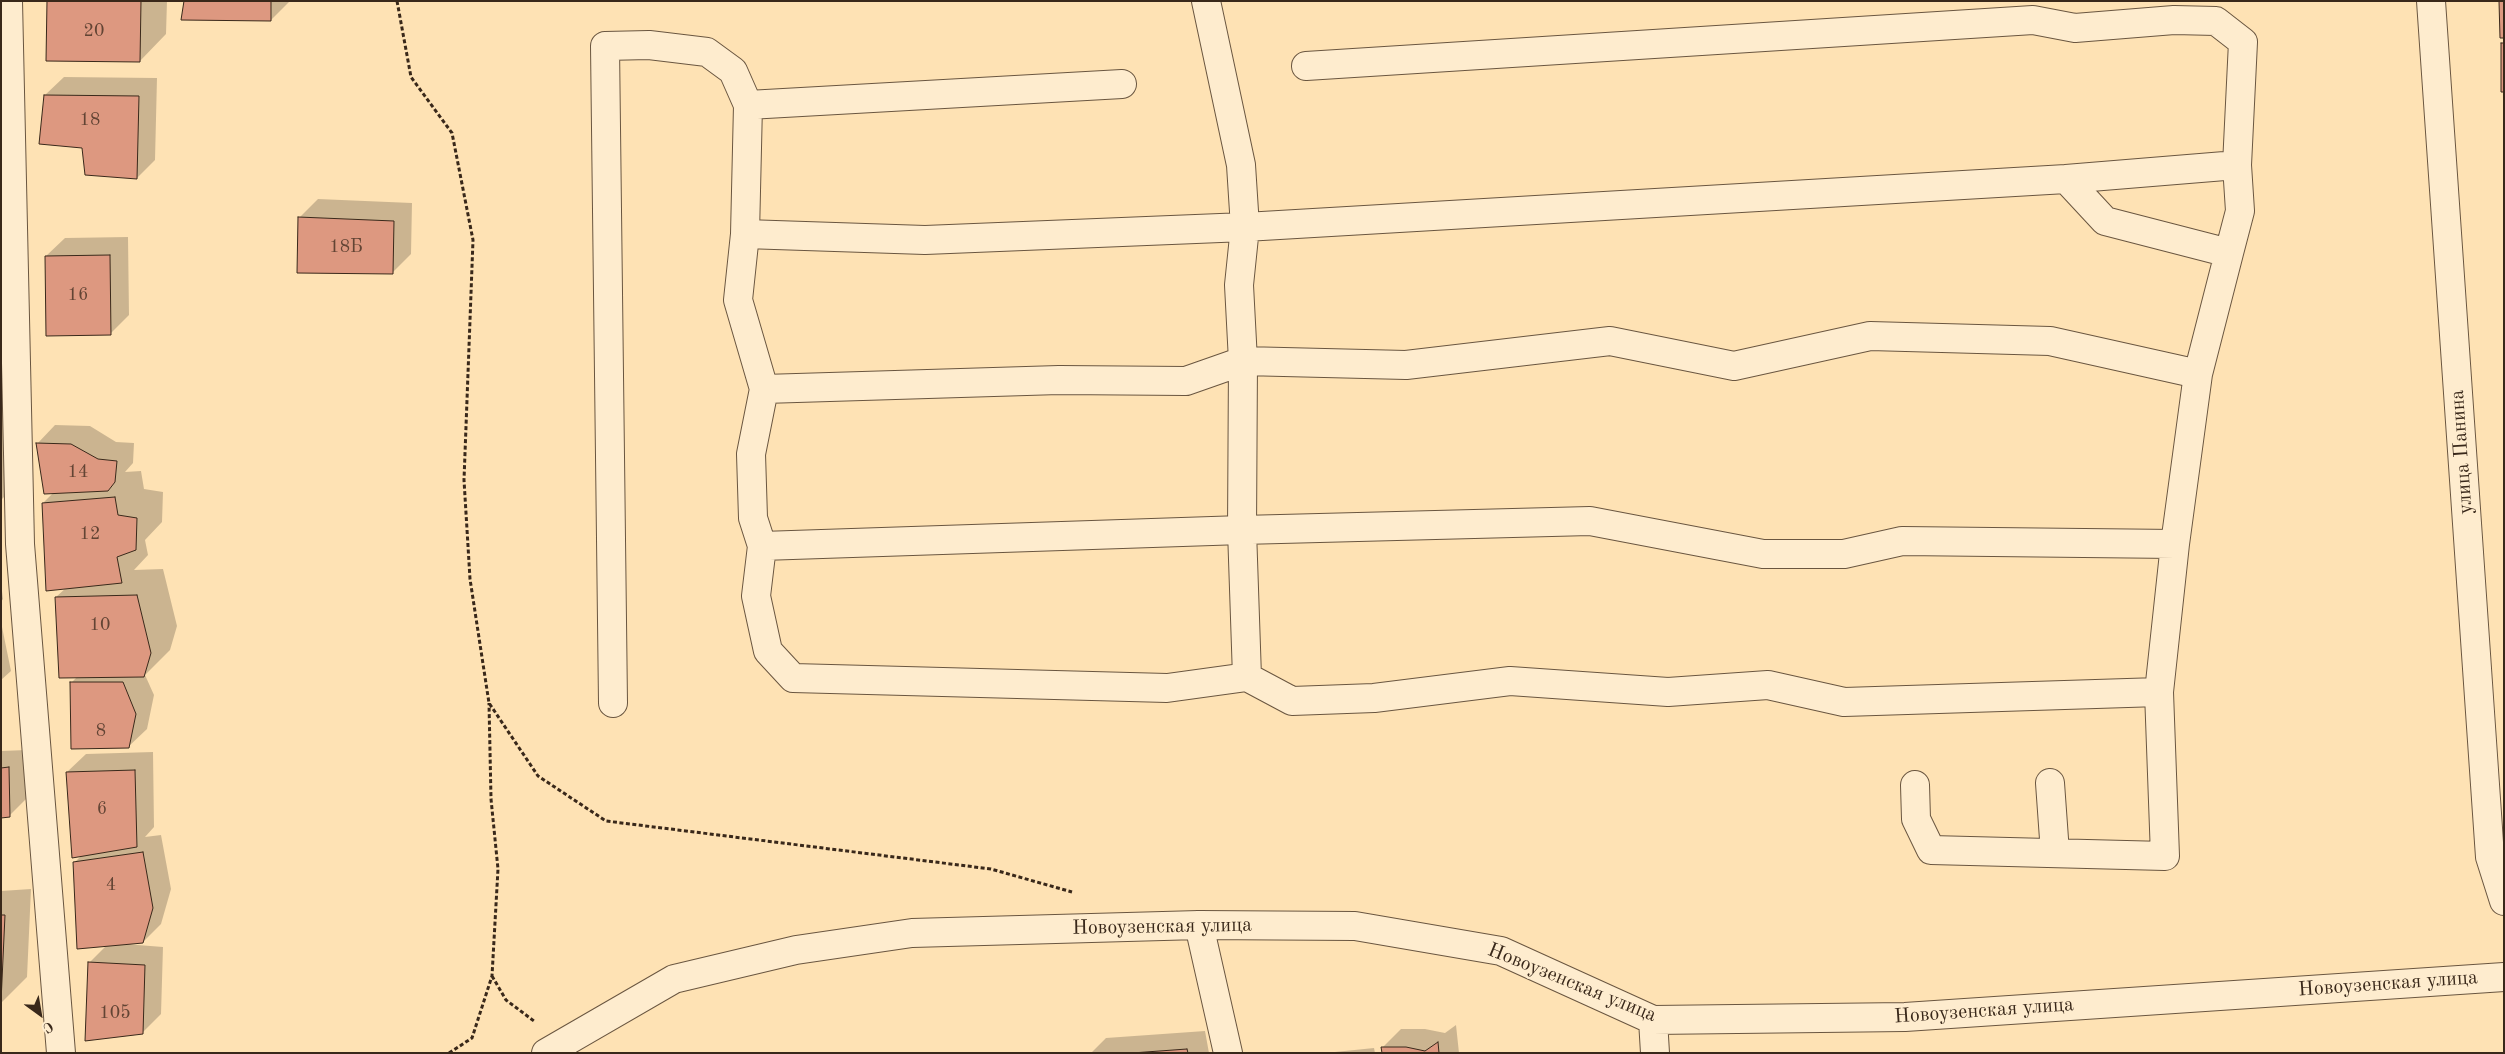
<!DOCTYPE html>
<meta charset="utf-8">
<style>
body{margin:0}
#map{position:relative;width:2505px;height:1054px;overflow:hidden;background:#fee2b4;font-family:"Old Standard TT",serif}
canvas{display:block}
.frame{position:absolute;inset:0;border:2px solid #39281a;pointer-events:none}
.north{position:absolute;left:15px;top:989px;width:50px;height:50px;-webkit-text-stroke:4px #feecce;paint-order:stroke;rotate:148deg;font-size:14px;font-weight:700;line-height:20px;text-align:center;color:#39281a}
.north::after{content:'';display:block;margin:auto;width:18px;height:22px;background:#39281a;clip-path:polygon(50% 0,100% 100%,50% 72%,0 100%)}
</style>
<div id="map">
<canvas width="2505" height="1054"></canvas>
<div class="frame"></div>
<div class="north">С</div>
</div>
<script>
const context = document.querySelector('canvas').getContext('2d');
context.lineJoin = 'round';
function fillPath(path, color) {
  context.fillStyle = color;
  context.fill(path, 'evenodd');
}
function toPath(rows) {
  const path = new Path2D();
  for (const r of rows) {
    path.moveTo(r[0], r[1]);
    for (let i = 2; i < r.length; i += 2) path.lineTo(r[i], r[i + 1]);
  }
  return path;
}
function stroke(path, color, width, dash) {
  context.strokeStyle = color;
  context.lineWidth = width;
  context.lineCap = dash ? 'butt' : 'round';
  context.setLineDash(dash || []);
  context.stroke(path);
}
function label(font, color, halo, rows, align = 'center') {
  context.font = font + ' "Old Standard TT",serif';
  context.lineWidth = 5;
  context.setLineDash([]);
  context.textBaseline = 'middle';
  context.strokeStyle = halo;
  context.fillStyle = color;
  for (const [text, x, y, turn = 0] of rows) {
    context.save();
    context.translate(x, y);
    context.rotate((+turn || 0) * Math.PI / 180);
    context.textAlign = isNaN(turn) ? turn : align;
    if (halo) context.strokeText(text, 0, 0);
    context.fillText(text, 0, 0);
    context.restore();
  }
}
const shadow = toPath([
 [49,1,167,1,166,34,140,61],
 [185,1,289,1,289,2,271,20],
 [64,77,157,78,155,160,137,178,83,147,45,95],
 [318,199,412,203,411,254,392,273,299,218],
 [128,237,129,315,110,334,46,256,65,238],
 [1,381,5,382,17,484,1,500],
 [55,425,90,426,116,442,134,443,133,463,125,472,141,471,144,489,163,492,162,522,145,540,148,555,134,570,163,569,177,626,170,650,145,675,154,695,147,729,128,747,71,683,77,677,56,597,66,588,43,503,54,492,37,444],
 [1,583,3,599,1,602],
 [1,622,11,671,1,680],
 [27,750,28,797,9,816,1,817,1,751],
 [153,752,154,827,145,837,161,835,171,889,161,924,143,942,125,944,163,947,161,1014,142,1033,89,963,107,945,74,863,82,855,67,772,86,754],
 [31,889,27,977,1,1003,1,891],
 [1456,1025,1459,1053,1384,1053,1383,1047,1401,1029,1425,1029,1445,1033],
 [1205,1031,1209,1053,1091,1053,1106,1038],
 [1374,1048,1375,1053,1325,1053]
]);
const building = toPath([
 [47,1,141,1,140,62,46,61,47,1],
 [184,1,271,1,271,21,181,20,184,1],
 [2499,1,2504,1,2504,38,2500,38,2499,1],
 [2501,43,2504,43,2504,92,2501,92,2501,43],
 [44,95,139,96,137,179,85,175,82,148,39,144,44,95],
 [298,217,394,221,393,274,297,273,298,217],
 [110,255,111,335,46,336,45,256,110,255],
 [36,443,71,444,98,459,117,461,115,482,108,491,44,494,36,443],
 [115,497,118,515,137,518,136,550,117,557,122,583,46,591,42,503,115,497],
 [137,595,151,653,144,677,59,678,55,597,137,595],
 [70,682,123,682,136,714,129,748,71,749,70,682],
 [9,767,10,817,1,818,1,768,9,767],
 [135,770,137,847,72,858,66,772,135,770],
 [143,852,153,908,143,943,77,949,73,862,143,852],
 [1,915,5,915,1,1002,1,915],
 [88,962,145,965,143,1034,85,1041,88,962],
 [1438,1042,1439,1053,1382,1053,1381,1047,1406,1047,1425,1051,1438,1042],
 [1187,1049,1188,1053,1132,1053,1187,1049]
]);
const path = toPath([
 [397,1,411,77,452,133,473,240,464,480,470,579,489,703,538,776,606,821,991,869,1072,892],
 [492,976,506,1000,534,1021],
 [449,1053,472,1038,492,976,498,869,491,799,489,703]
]);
const minor = toPath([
 [8,1,20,544,61,1053],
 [1206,1,1241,165,1245,227,2066,179],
 [2431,1,2490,857,2504,901],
 [745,234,925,240,1245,227,1239,285,1243,361,1186,381,1059,380,764,389,751,454,753,518,762,546],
 [2229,253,2240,211,2237,165],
 [764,389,738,300,745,234,748,105,1122,84],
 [2175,544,2198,374],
 [1247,677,1242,530,762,546,756,596,768,651,793,678,1167,688,1247,677,1292,701,1374,698,1510,681,1668,692,1768,685,1844,702,2159,692,2175,544,1902,541,1844,554,1763,554,1590,521,1242,530,1243,361,1406,365,1610,341,1734,366,1870,336,2050,341,2198,374,2229,253,2105,221,2066,179,2237,165,2243,42,2216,21,2174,20,2075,28,2033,20,1306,66],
 [613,703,605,46,649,45,707,52,733,71,748,105],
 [2050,783,2055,853],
 [1915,785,1916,819,1931,850,2165,856,2159,692],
 [1199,925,1228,1053],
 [1653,1020,1655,1053],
 [546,1053,674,979,796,950,912,933,1199,925,1355,926,1501,951,1653,1020,1905,1017,2504,977]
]);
const numberNames = [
 ["20",94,31],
 ["18",90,120],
 ["18Б",346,247],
 ["16",78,295],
 ["14",78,472],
 ["12",90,534],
 ["10",100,625],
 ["8",101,731],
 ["6",102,809],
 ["4",111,885],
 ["105",115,1013]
];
const streetNames = [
 ["улица Панина",2462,452,-94],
 ["Новоузенская улица",1162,927,-1],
 ["Новоузенская улица",1572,983,22],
 ["Новоузенская улица",2388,984,-4],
 ["Новоузенская улица",1984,1011,-4]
];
fillPath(shadow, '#0003');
fillPath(building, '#dd9880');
stroke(building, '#39281a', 1);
stroke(minor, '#6a5640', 30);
stroke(path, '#39281a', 3, [4, 2.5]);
stroke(minor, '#feecce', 28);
label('18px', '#624434', null, numberNames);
label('20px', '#39281a', '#feecce', streetNames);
</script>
